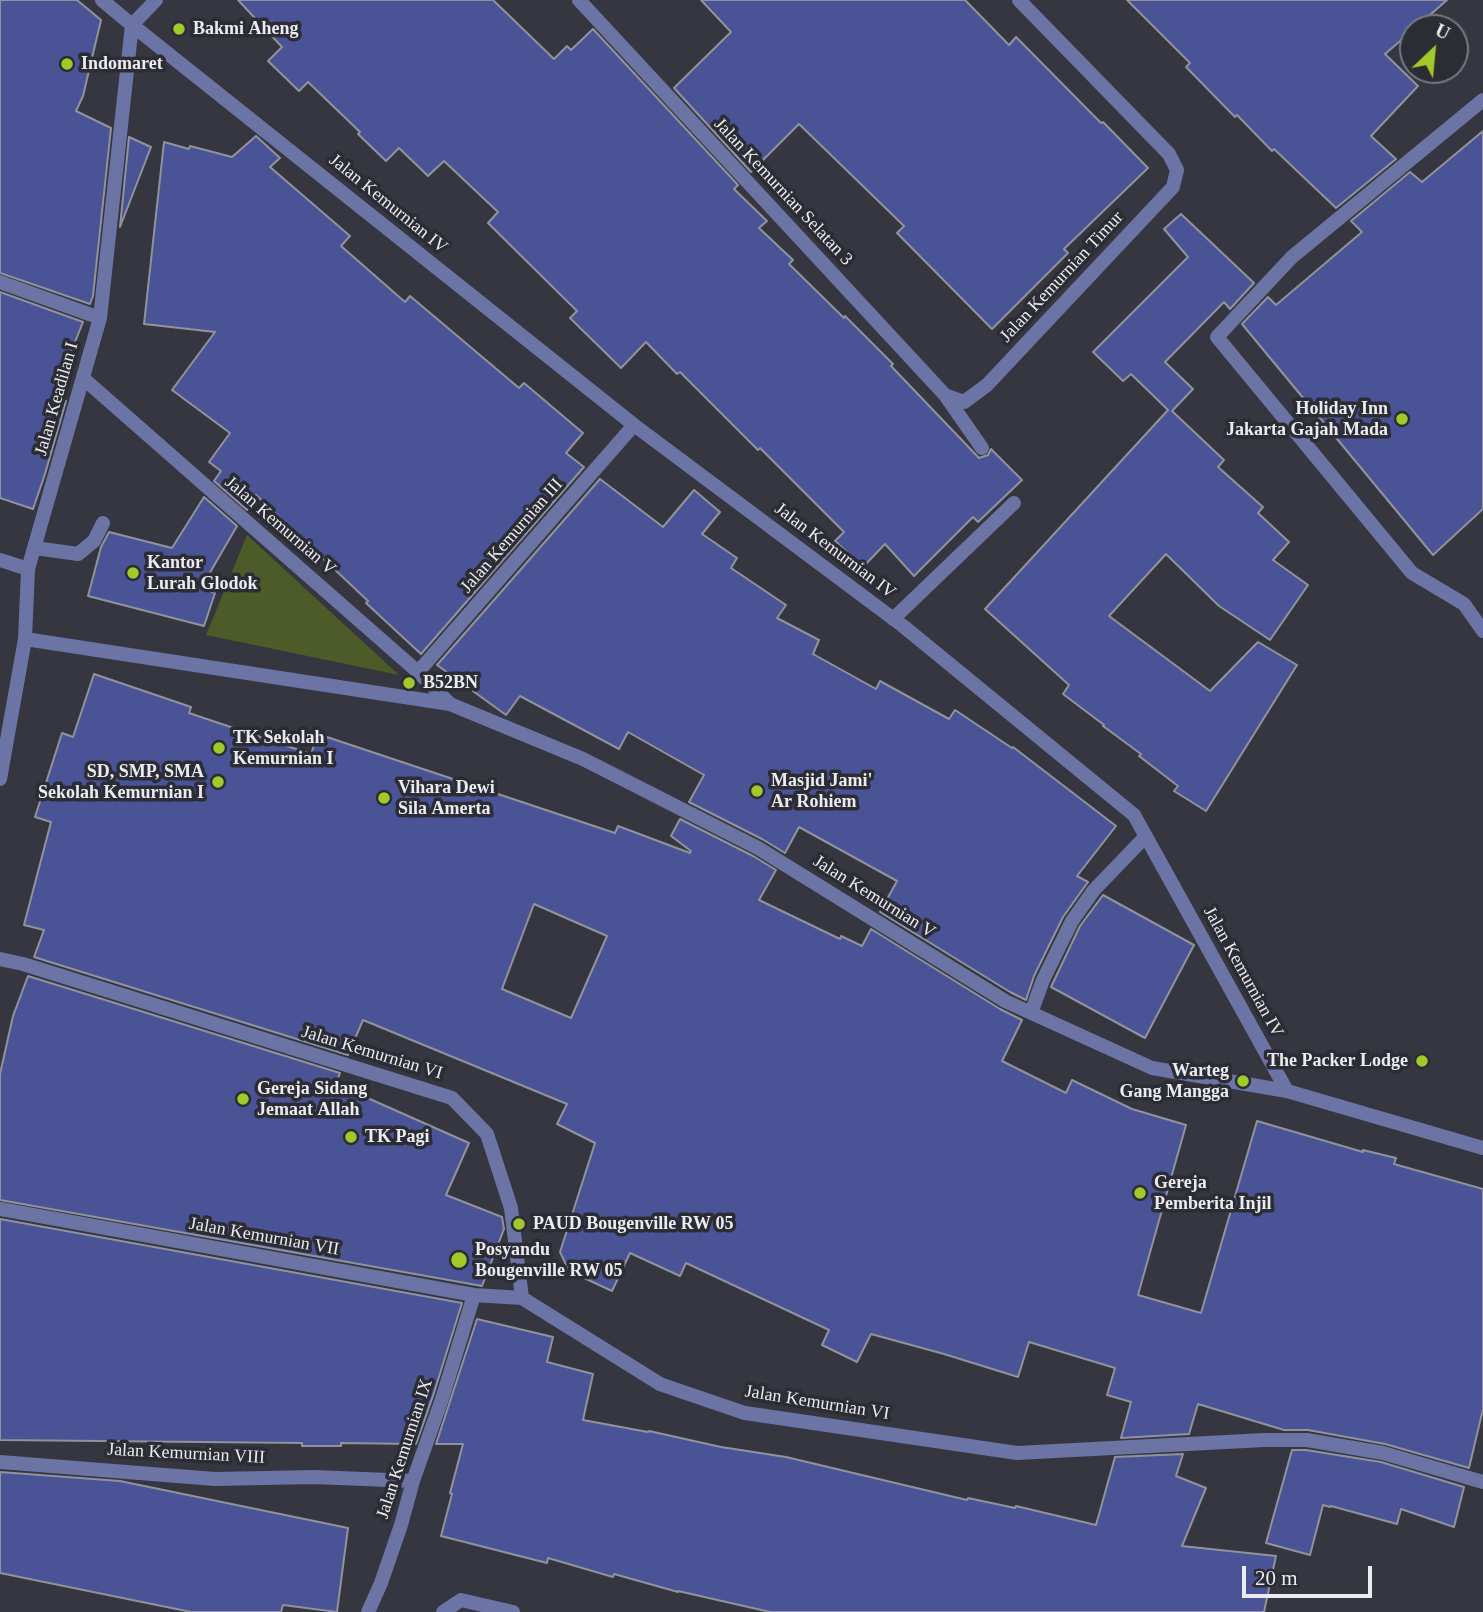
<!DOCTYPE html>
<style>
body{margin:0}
#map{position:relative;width:1483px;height:1612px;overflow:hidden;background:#35363f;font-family:"Times New Roman",serif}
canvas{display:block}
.north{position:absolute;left:1399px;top:14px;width:70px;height:70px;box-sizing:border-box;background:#2b2c34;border:2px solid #787980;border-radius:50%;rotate:26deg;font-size:19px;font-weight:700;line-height:28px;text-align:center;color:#ebecf1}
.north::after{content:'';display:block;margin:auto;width:24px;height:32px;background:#a1c92a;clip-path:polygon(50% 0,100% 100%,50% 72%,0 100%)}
.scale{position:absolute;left:1242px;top:1566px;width:130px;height:32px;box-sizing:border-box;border:4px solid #ebecf1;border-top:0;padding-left:9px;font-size:21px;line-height:24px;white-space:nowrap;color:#ebecf1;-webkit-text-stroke:5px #2b2c34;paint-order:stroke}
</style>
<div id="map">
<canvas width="1483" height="1612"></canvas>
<div class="north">U</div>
<div class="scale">20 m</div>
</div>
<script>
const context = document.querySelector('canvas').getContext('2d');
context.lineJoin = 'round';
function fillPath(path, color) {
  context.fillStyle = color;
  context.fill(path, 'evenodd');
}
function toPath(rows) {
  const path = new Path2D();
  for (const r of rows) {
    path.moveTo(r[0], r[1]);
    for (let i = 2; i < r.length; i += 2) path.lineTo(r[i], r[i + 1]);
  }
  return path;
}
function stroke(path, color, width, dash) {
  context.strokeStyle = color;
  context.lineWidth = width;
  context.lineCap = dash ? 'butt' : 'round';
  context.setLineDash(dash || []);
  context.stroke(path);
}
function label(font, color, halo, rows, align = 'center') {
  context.font = font + ' "Times New Roman",serif';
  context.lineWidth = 7;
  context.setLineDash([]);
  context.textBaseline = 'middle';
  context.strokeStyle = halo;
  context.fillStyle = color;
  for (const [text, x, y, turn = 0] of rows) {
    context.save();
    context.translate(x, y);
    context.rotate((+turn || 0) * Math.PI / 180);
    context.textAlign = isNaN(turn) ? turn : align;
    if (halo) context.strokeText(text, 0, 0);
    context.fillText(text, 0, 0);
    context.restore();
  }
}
const green = toPath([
 [247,535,399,675,206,635]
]);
const building = toPath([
 [0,0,77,0,101,20,83,96,76,111,111,128,93,296,90,304,0,273,0,0],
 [238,0,493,0,554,59,567,46,571,50,593,29,738,185,734,189,767,221,759,228,793,260,789,264,844,318,845,316,893,364,891,366,979,458,988,455,991,449,1022,480,978,522,973,517,914,576,885,544,863,567,835,541,844,532,760,448,758,450,680,372,677,374,646,342,621,368,570,318,577,311,488,223,498,212,444,161,428,176,399,148,386,161,358,134,360,132,308,82,299,91,268,61,282,47,238,0],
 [701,0,965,0,1009,45,1016,37,1101,123,1103,122,1148,168,1064,249,1068,253,992,329,897,233,904,226,799,124,751,172,674,88,731,32,701,0],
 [1127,0,1447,0,1415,28,1413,28,1413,30,1385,54,1418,86,1371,136,1396,159,1336,208,1274,149,1272,151,1237,115,1235,117,1186,67,1190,63,1127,0],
 [1483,131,1483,509,1433,555,1242,324,1268,297,1276,305,1362,232,1351,221,1410,172,1422,182,1483,131],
 [256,136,280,158,270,167,350,236,341,246,405,302,410,296,519,388,524,383,583,433,566,453,584,467,421,654,366,603,368,601,256,495,247,510,214,481,221,471,209,462,230,433,172,390,215,332,144,324,164,142,189,149,190,146,232,157,256,136],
 [129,137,151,147,120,227,129,137],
 [1181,214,1254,283,1230,309,1224,302,1165,362,1193,389,1172,411,1224,460,1218,467,1263,507,1258,513,1289,542,1273,560,1308,585,1270,640,1219,606,1166,554,1109,616,1210,691,1258,642,1297,665,1206,811,1174,791,1178,786,1139,756,1141,754,1103,726,1104,725,1063,694,1069,685,985,609,1168,410,1131,374,1123,381,1093,352,1188,257,1164,229,1181,214],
 [0,292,83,322,53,397,66,401,45,474,33,509,0,498,0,292],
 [600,479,663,527,694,490,720,512,702,534,737,558,731,568,786,605,777,618,819,640,813,654,876,689,880,681,949,719,955,710,1012,748,1013,747,1116,826,1077,876,1088,882,1063,917,1034,976,1026,1000,1010,992,880,912,897,881,799,827,785,853,762,839,689,802,704,775,628,732,619,749,520,696,506,715,437,665,600,479],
 [204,497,237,526,201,588,215,593,204,626,88,596,101,547,109,532,172,548,204,497],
 [94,674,191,707,189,713,311,754,318,734,615,833,618,826,690,853,691,851,671,836,680,819,753,856,776,870,759,900,840,939,841,936,862,946,871,929,1000,1009,1022,1020,1002,1061,1066,1093,1072,1080,1132,1109,1186,1125,1138,1295,1201,1313,1257,1121,1363,1152,1363,1150,1396,1158,1394,1164,1483,1189,1483,1409,1469,1468,1385,1444,1308,1430,1284,1430,1198,1404,1189,1434,1121,1438,1131,1402,1107,1395,1115,1368,1029,1342,1018,1377,944,1354,871,1334,857,1362,822,1345,829,1330,686,1263,680,1276,630,1253,612,1291,569,1271,560,1252,595,1143,557,1124,567,1104,363,1020,348,1055,34,957,44,930,24,925,51,822,35,817,62,733,73,737,94,674],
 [534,904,607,936,571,1018,502,989,534,904],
 [1103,895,1194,945,1145,1038,1051,987,1080,926,1103,895],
 [28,976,340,1073,336,1084,469,1143,446,1195,502,1217,504,1229,482,1286,0,1200,0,1074,13,1016,28,976],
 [0,1219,462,1303,433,1396,416,1444,341,1443,341,1446,302,1446,302,1443,0,1440,0,1219],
 [477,1319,553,1337,547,1362,593,1374,583,1420,648,1432,649,1431,721,1447,786,1457,967,1500,968,1498,1015,1508,1016,1506,1096,1525,1115,1457,1183,1454,1176,1476,1206,1488,1182,1546,1276,1556,1264,1612,770,1612,678,1591,678,1592,614,1574,613,1577,548,1558,547,1563,441,1536,452,1494,450,1493,463,1444,436,1444,477,1319],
 [1292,1450,1306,1450,1381,1462,1464,1487,1454,1527,1401,1509,1397,1524,1331,1506,1330,1507,1323,1505,1310,1555,1266,1543,1292,1450],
 [0,1472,120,1481,348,1528,337,1612,283,1605,281,1612,191,1612,0,1573,0,1472]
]);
const lane = toPath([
 [1483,100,1292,257,1217,337,1412,573,1464,604,1483,631],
 [35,548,78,554,94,541,103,523],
 [443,1612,461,1600,513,1612]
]);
const street = toPath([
 [102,0,132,25,634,425,903,626,1134,815,1287,1091],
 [579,0,945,395,964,402,987,385,1173,187,1177,170,1169,154,1019,0],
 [132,25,156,0],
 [0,282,100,318],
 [84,379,418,672,450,704],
 [945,395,982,448],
 [0,560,28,569],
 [893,619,1014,503],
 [25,639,450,704,583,759,758,848,1005,1001,1152,1068,1287,1091,1483,1148],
 [418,672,634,425],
 [0,779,25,639,28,569,100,318,132,25],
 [0,959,23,964,452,1098,487,1134,511,1208,522,1298],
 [1031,1013,1043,980,1072,921,1094,890,1146,836],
 [0,1209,474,1295,522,1298,660,1384,745,1413,1017,1453,1264,1440,1307,1440,1383,1453,1483,1482],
 [0,1462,215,1479,314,1477,413,1481],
 [368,1612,381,1583,401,1525,413,1481,442,1399,474,1295]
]);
const markers = [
 [179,29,7,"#a1c92a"],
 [67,64,7,"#a1c92a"],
 [1402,419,7,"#a1c92a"],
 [133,573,7,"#a1c92a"],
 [409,683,7,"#a1c92a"],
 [219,748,7,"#a1c92a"],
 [218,782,7,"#a1c92a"],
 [757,791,7,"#a1c92a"],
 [384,798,7,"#a1c92a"],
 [1422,1061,7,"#a1c92a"],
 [1243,1081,7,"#a1c92a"],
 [243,1099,7,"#a1c92a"],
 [351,1137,7,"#a1c92a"],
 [1140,1193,7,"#a1c92a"],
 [519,1224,7,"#a1c92a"],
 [459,1260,9,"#a1c92a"]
];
const poiNames = [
 ["Bakmi Aheng",193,29],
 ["Indomaret",81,64],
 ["Holiday Inn",1388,409,"right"],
 ["Jakarta Gajah Mada",1388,430,"right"],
 ["Kantor",147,563],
 ["Lurah Glodok",147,584],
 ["B52BN",423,683],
 ["TK Sekolah",233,738],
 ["Kemurnian I",233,759],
 ["SD, SMP, SMA",204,772,"right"],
 ["Sekolah Kemurnian I",204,793,"right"],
 ["Masjid Jami'",771,781],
 ["Ar Rohiem",771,802],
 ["Vihara Dewi",398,788],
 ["Sila Amerta",398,809],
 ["The Packer Lodge",1408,1061,"right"],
 ["Warteg",1229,1071,"right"],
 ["Gang Mangga",1229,1092,"right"],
 ["Gereja Sidang",257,1089],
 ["Jemaat Allah",257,1110],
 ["TK Pagi",365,1137],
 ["Gereja",1154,1183],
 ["Pemberita Injil",1154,1204],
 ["PAUD Bougenville RW 05",533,1224],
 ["Posyandu",475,1250],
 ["Bougenville RW 05",475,1271]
];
const streetNames = [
 ["Jalan Kemurnian Selatan 3",783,192,47],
 ["Jalan Kemurnian IV",388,204,39],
 ["Jalan Kemurnian Timur",1062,277,-47],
 ["Jalan Keadilan I",57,399,-74],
 ["Jalan Kemurnian V",280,526,41],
 ["Jalan Kemurnian III",512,536,-49],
 ["Jalan Kemurnian IV",835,551,37],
 ["Jalan Kemurnian V",874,897,32],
 ["Jalan Kemurnian IV",1243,972,61],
 ["Jalan Kemurnian VI",372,1053,17],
 ["Jalan Kemurnian VII",264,1237,10],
 ["Jalan Kemurnian VI",817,1403,9],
 ["Jalan Kemurnian IX",405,1449,-72],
 ["Jalan Kemurnian VIII",186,1454,3]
];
fillPath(green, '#4c5b28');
fillPath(building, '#4b5397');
stroke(building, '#91939c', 2);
stroke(lane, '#6b74a5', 14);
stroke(street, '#6b74a5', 14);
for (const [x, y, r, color] of markers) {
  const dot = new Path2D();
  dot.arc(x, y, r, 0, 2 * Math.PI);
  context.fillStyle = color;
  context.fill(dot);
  stroke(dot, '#2b2c34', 2.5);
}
label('bold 18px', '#ebecf1', '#2b2c34', poiNames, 'left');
label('18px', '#ebecf1', '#2b2c34', streetNames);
</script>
